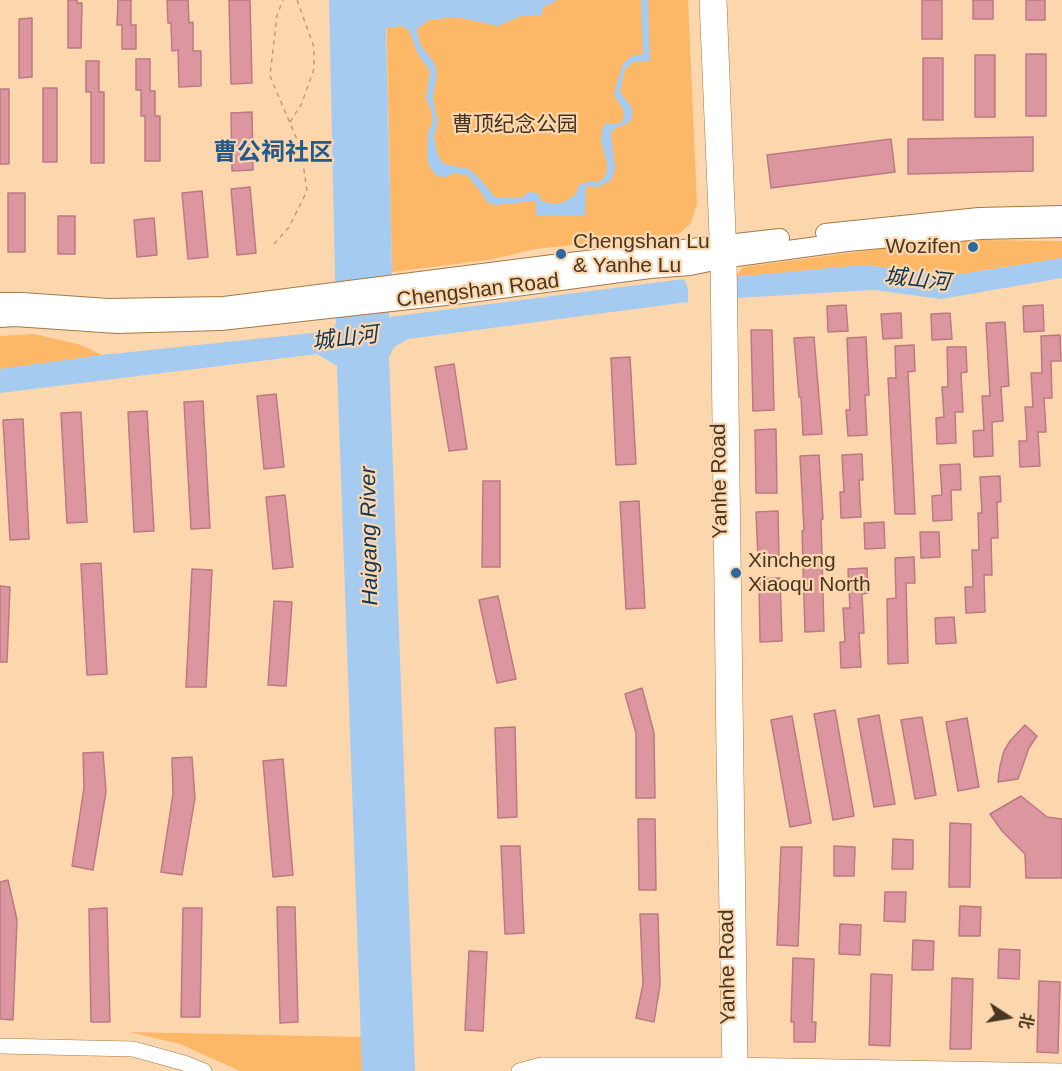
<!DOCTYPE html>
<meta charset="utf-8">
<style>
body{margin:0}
#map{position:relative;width:1062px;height:1071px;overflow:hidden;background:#fcd7ae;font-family:Arial,"Noto Sans SC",sans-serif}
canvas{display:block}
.north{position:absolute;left:978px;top:987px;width:60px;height:60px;-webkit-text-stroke:4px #fcd7ae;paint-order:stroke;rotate:102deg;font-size:16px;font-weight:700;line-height:24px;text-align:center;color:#493722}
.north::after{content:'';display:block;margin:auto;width:21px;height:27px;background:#493722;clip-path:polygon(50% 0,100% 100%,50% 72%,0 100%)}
</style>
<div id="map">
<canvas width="1062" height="1071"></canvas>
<div class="north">北</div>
</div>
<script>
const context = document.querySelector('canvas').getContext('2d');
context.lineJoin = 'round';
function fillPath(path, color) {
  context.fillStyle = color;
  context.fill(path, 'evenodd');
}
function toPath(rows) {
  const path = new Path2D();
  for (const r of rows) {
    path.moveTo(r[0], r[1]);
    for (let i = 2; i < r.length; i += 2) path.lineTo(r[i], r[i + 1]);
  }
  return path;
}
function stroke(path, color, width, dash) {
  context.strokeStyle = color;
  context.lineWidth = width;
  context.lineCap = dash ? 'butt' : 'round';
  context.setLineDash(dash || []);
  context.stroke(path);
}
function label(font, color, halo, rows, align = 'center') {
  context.font = font + ' Arial,"Noto Sans SC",sans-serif';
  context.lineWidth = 4.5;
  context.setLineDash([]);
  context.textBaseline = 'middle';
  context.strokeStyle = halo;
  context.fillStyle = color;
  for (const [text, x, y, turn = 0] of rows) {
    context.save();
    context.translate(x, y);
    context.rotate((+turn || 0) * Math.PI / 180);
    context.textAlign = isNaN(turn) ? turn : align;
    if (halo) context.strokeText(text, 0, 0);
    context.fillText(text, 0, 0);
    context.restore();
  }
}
const green = toPath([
 [386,0,688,0,697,204,691,223,679,234,536,249,488,260,392,272],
 [975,240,1062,241,1062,258,955,275,864,265,735,277,743,267,901,246],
 [34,334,81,345,102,355,0,369,0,336],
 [129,1032,361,1037,362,1071,240,1071,180,1044]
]);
const water = toPath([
 [329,0,555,0,555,2,543,7,541,16,521,16,498,26,457,17,429,20,417,29,420,44,435,64,437,74,433,98,438,123,434,137,438,156,444,164,469,169,479,178,495,197,522,197,529,192,537,193,543,202,558,204,566,201,576,194,579,185,591,181,600,181,606,175,607,164,601,141,602,130,605,124,620,124,623,120,624,111,614,95,616,85,623,64,630,57,643,54,641,0,648,0,650,61,634,62,625,69,620,92,632,108,632,116,630,122,614,129,611,133,615,169,612,179,599,187,586,186,585,215,536,216,536,201,495,205,487,202,481,192,467,175,454,173,447,177,437,176,429,166,427,156,428,132,432,124,432,113,426,98,430,71,418,54,409,31,403,26,386,28,392,272,389,317,684,279,688,288,688,302,408,339,394,347,389,357,415,1071,362,1071,337,366,317,354,0,393,0,369,102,355,312,333,327,331,336,324],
 [1062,258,1062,278,941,299,874,290,735,298,735,277,864,265,955,275]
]);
const building = toPath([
 [68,0,77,0,77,3,82,3,81,48,68,48,68,0],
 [118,0,131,0,131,25,136,25,136,49,122,49,122,25,117,25,118,0],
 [167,0,188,0,189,23,193,22,193,51,201,51,201,86,179,87,178,50,172,51,171,23,168,23,167,0],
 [229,0,250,0,252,83,231,84,229,0],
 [922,0,942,0,942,39,922,39,922,0],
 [973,0,993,0,993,19,973,19,973,0],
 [1026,0,1045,0,1045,20,1026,20,1026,0],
 [32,18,32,77,19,78,19,19,32,18],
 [1026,54,1046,54,1046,116,1026,116,1026,54],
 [975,55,995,55,995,117,975,117,975,55],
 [923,58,943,58,943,120,923,120,923,58],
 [136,59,150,59,150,91,155,91,155,116,160,116,160,161,145,161,145,116,141,116,141,90,136,90,136,59],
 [86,61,99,61,99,92,104,92,104,163,91,163,91,92,86,92,86,61],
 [43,88,57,88,57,162,43,162,43,88],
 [0,89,9,89,9,164,0,164,0,89],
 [252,112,253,170,232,171,231,113,252,112],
 [1033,137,1033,171,908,174,908,139,1033,137],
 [891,139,895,172,771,188,767,155,891,139],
 [250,187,256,253,237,255,231,189,250,187],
 [202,191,208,257,188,259,182,193,202,191],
 [8,193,25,193,25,252,8,252,8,193],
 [58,216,75,216,75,254,58,254,58,216],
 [154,218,157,255,137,257,134,220,154,218],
 [846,305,848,331,828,332,827,306,846,305],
 [1043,305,1044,331,1024,332,1023,306,1043,305],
 [901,313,902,338,883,339,881,314,901,313],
 [950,313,952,339,932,340,931,314,950,313],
 [1005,322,1009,386,1001,387,1003,421,992,422,993,456,974,457,973,431,984,430,982,396,990,396,986,323,1005,322],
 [751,330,772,330,774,410,753,411,751,330],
 [1060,335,1061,361,1051,361,1052,398,1044,398,1046,432,1038,432,1040,466,1020,467,1019,441,1027,441,1025,407,1033,407,1031,373,1042,373,1041,336,1060,335],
 [814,337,822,434,803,435,801,397,799,397,794,338,814,337],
 [866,337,869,395,865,395,867,435,848,436,846,410,850,410,847,338,866,337],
 [914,345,915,371,908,372,915,514,895,514,888,378,896,378,895,346,914,345],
 [947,347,966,347,967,372,961,373,963,412,955,412,956,443,937,444,936,418,944,417,942,387,948,387,947,347],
 [630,357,636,464,616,465,611,358,630,357],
 [454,364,467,449,449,451,435,367,454,364],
 [276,394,284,467,264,469,257,396,276,394],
 [203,401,210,528,191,529,184,402,203,401],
 [147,411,154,531,134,532,128,412,147,411],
 [81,412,87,522,67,523,61,413,81,412],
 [23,419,29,539,10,540,3,420,23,419],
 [776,429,777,493,756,493,755,430,776,429],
 [862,454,863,480,859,480,861,517,841,518,840,492,844,492,842,455,862,454],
 [819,455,823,519,821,519,824,631,805,632,802,531,804,530,800,456,819,455],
 [960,464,961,490,951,490,952,520,933,521,932,496,942,495,940,465,960,464],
 [1000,476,1001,502,997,502,998,538,991,538,992,575,984,575,985,612,966,613,965,587,973,587,972,550,979,550,978,513,982,513,980,477,1000,476],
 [483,481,500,481,500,567,482,567,483,481],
 [285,495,293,567,273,569,266,497,285,495],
 [639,501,645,608,626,609,620,502,639,501],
 [778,511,779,557,758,558,756,512,778,511],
 [884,522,885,548,865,549,864,523,884,522],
 [920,532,939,532,940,557,921,558,920,532],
 [914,557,915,583,906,583,908,663,888,664,887,599,896,598,895,558,914,557],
 [101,563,107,674,87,675,81,564,101,563],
 [867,568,868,593,862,594,864,633,859,633,861,667,841,668,840,642,845,642,843,608,850,608,848,569,867,568],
 [192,569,212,570,206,687,186,687,192,569],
 [780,578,782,641,760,642,759,579,780,578],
 [0,586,10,587,7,662,0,662,0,586],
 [498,596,516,679,497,683,479,600,498,596],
 [274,601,292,602,286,686,268,685,274,601],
 [954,617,956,643,936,644,935,618,954,617],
 [642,688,654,733,655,798,636,798,636,733,625,694,642,688],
 [835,710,854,816,833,820,814,714,835,710],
 [879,715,895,804,874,807,858,719,879,715],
 [792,716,811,823,790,827,771,720,792,716],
 [922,717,936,795,915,799,901,720,922,717],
 [967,718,979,787,958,791,946,722,967,718],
 [1025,725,1037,736,1029,748,1018,779,998,782,1000,766,1004,751,1010,741,1025,725],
 [515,727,517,817,498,818,495,728,515,727],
 [103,752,106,792,93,870,72,866,84,788,83,753,103,752],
 [192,757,195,798,182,875,161,872,173,794,172,758,192,757],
 [283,759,293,875,273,877,263,761,283,759],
 [1021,796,1047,817,1062,819,1062,878,1026,878,1025,854,1002,831,990,814,1021,796],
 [638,819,655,819,656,890,639,890,638,819],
 [950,823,971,824,970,887,949,887,950,823],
 [893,839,913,840,913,869,892,869,893,839],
 [501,846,520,846,524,933,505,934,501,846],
 [834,846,855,847,854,876,834,876,834,846],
 [781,847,802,847,798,946,777,945,781,847],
 [8,880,17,920,13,1020,0,1019,0,882,8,880],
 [885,892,906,892,905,922,884,921,885,892],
 [960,906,981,907,980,936,959,936,960,906],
 [277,907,295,907,298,1022,280,1023,277,907],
 [107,908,110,1022,91,1022,89,909,107,908],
 [183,908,202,908,200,1017,181,1017,183,908],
 [640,914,658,914,660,985,654,1022,636,1018,643,984,640,914],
 [840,924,861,925,860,955,839,954,840,924],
 [913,940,934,941,933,970,912,970,913,940],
 [999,949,1020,950,1019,979,998,978,999,949],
 [469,951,487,952,483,1031,465,1030,469,951],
 [793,958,814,959,812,1022,816,1022,815,1042,794,1042,794,1022,791,1022,793,958],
 [871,974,892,975,890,1046,869,1045,871,974],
 [952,978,973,979,971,1049,950,1049,952,978],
 [1039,981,1060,982,1058,1053,1037,1052,1039,981]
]);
const path = toPath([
 [290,122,301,105,314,69,314,47,297,0],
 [274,244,289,227,307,191,301,149,270,76,277,15,283,0]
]);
const tertiary = toPath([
 [707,0,718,260,724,751,730,1071],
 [719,0,729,258,740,1065],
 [0,1046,133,1049,184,1063,204,1071],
 [519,1071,541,1065,730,1065,1062,1071]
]);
const secondary = toPath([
 [825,233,979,217,1062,215],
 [0,302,22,302,108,308,224,306,561,263,780,238],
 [0,318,15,317,117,324,221,321,463,294,650,269,690,266,729,258,847,242,981,230,1062,228]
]);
const markers = [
 [973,247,6,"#2d689f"],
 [561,254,6,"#2d689f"],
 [736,573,6,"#2d689f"]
];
const parkNames = [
 ["曹顶纪念公园",515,125]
];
const poiNames = [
 ["Chengshan Lu",573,242],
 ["& Yanhe Lu",573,266],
 ["Wozifen",961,247,"right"],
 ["Xincheng",748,561],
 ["Xiaoqu North",748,585]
];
const streetNames = [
 ["Chengshan Road",478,291,-7],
 ["Yanhe Road",720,481,-91],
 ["Yanhe Road",728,967,-91]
];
const waterNames = [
 ["城山河",917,280,6],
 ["城山河",345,339,-7],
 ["Haigang River",370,536,-91]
];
const quarterNames = [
 ["曹公祠社区",273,153]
];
fillPath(green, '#fcb867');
fillPath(water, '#a6cbf1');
fillPath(building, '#db96a0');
stroke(building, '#bc7983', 1.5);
stroke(tertiary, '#a37947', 16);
stroke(secondary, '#a37947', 20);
stroke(path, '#bb9d7b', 1.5, [4.5, 4.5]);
stroke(tertiary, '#fff', 15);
stroke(secondary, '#fff', 18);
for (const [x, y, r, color] of markers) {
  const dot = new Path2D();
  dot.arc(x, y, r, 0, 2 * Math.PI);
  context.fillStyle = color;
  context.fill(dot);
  stroke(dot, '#fcd7ae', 2);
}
label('21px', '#443320', '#fcd7ae', parkNames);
label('21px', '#493722', '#fcd7ae', poiNames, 'left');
label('21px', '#493722', '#fcd7ae', streetNames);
label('italic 22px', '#0d365b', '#fcd7ae', waterNames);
label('bold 24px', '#245a8c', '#fcd7ae', quarterNames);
</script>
